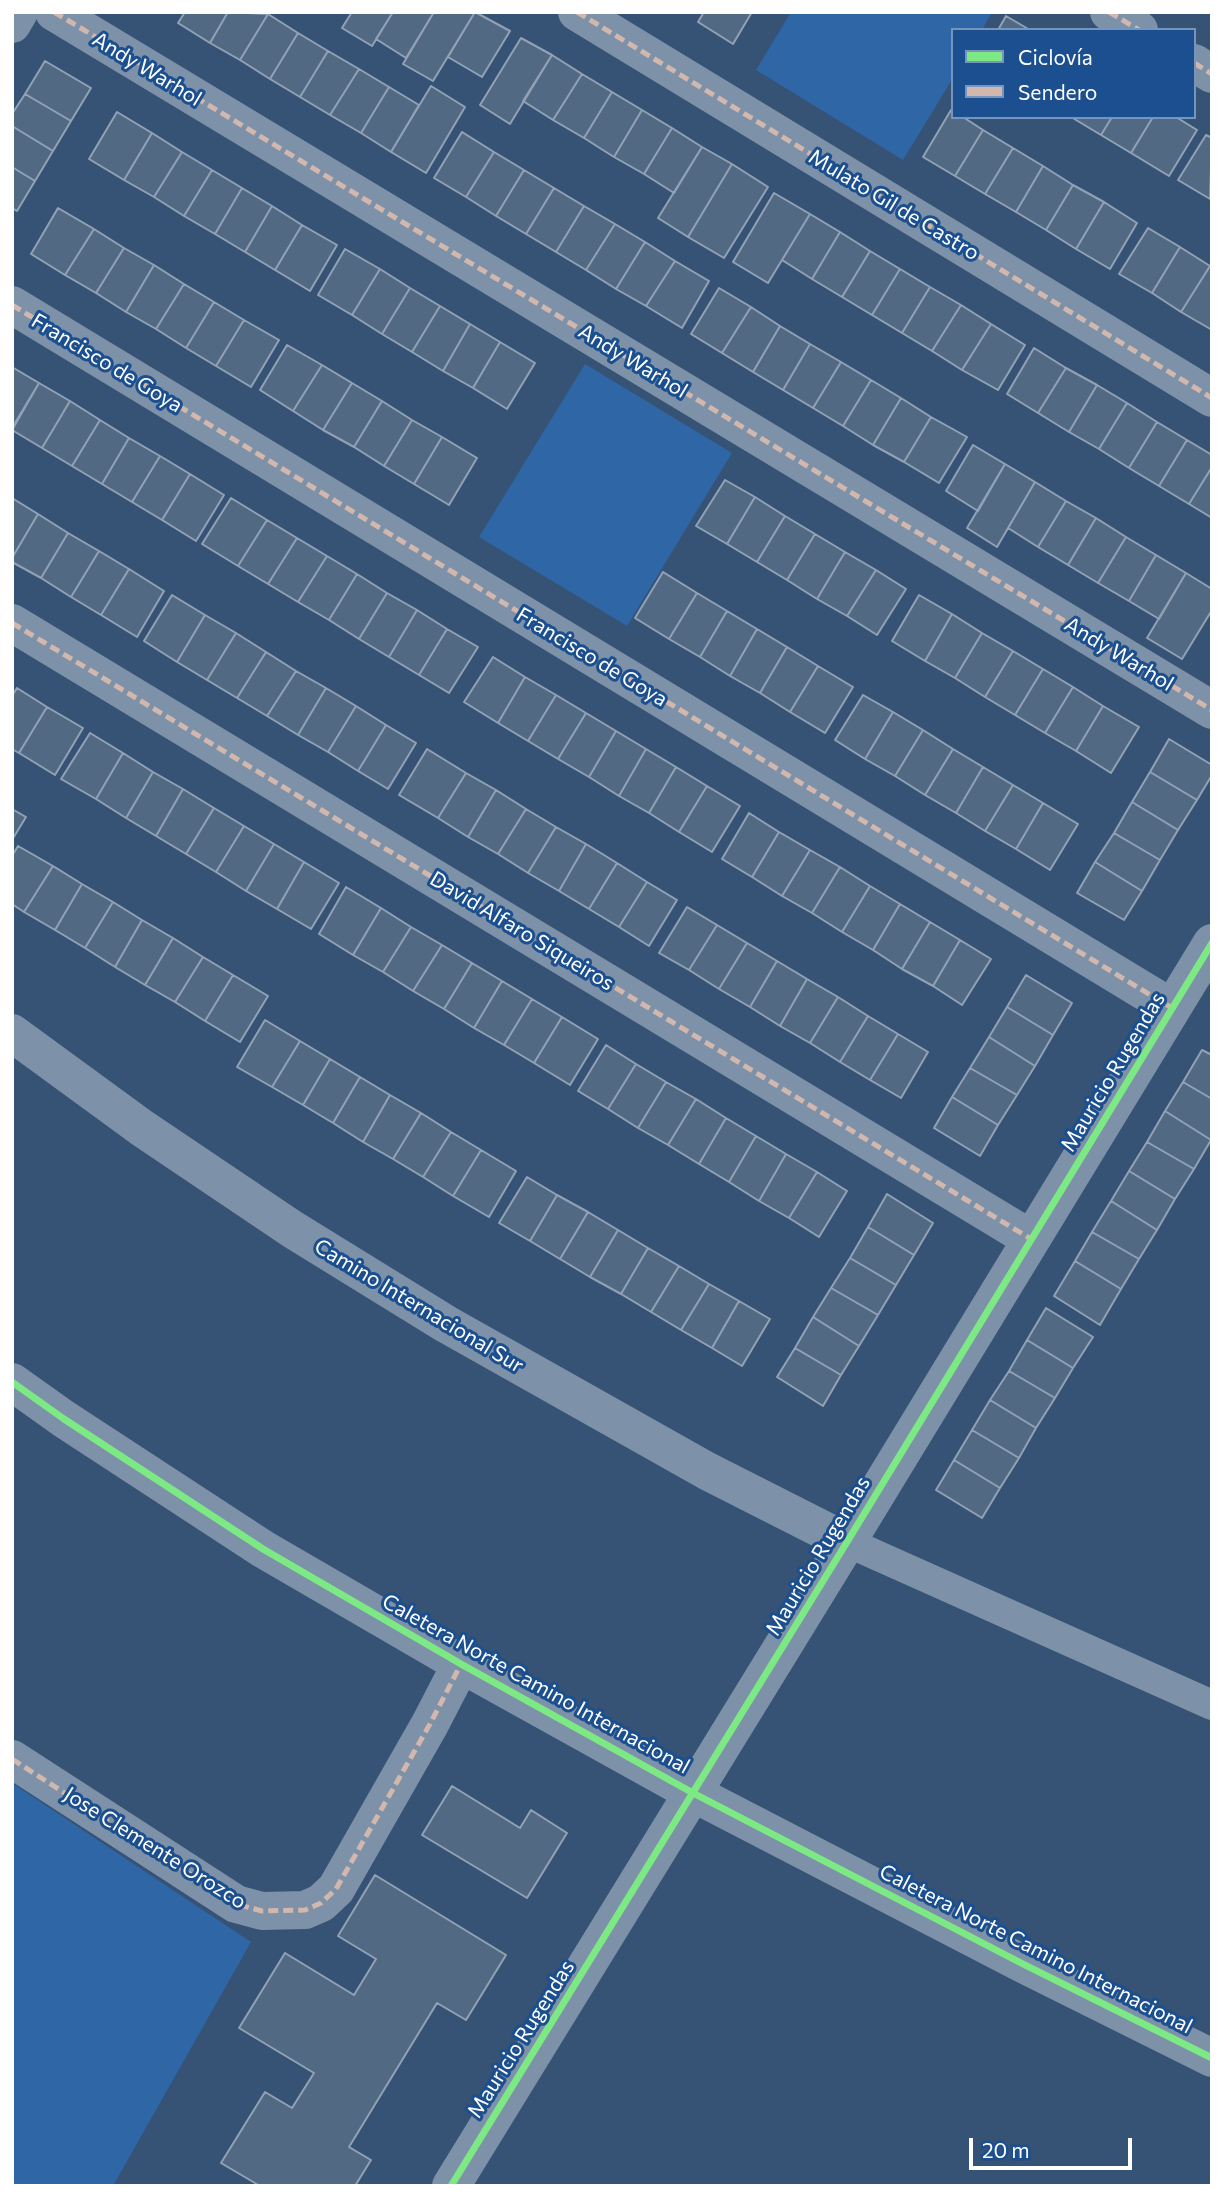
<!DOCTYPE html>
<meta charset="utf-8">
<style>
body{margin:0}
#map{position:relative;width:1224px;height:2198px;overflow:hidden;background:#365274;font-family:Commissioner,sans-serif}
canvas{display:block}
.frame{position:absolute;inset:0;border:14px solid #fff;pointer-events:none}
.legend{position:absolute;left:951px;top:28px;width:245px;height:91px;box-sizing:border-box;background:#1b4f8f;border:2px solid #7695bc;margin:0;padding:9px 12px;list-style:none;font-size:21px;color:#fff}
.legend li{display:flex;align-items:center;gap:14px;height:35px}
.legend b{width:35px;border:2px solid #7695bc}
.scale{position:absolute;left:969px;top:2138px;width:163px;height:32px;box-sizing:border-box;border:4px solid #fff;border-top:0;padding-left:9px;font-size:21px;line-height:24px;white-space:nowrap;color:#fff;-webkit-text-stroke:5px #1b4f8f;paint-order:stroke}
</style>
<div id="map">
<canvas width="1224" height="2198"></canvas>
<div class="frame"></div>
<ul class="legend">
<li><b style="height:9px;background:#7ce984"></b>Ciclovía</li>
<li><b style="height:9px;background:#d1b7ad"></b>Sendero</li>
</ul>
<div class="scale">20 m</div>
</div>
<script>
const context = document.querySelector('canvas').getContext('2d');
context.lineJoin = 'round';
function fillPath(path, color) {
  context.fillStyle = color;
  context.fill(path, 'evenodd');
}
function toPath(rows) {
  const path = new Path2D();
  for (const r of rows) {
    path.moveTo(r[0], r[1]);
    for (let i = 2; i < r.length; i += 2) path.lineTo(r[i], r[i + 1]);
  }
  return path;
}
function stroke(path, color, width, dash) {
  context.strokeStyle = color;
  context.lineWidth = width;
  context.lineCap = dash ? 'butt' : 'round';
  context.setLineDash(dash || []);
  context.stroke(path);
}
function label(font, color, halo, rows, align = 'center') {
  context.font = font + ' Commissioner,sans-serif';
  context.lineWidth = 6;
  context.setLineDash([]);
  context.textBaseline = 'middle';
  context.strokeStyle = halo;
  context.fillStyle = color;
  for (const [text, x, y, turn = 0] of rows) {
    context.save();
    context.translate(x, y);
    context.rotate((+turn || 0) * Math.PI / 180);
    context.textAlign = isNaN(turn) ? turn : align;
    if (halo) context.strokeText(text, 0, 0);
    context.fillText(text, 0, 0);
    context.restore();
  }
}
const green = toPath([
 [791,12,992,12,982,30,953,30,953,78,903,160,756,70],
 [585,364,732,453,627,626,479,537],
 [12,1783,251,1942,113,2186,12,2186]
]);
const building = toPath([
 [185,12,228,12,210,43,178,23,185,12],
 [228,12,268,14,240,60,210,43,228,12],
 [352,12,393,12,372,46,342,28,352,12],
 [393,12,434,12,406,58,376,39,393,12],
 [434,12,475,12,433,81,403,64,434,12],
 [475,12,510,31,482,77,448,57,475,12],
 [704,12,752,12,733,44,698,22,704,12],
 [268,14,298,33,270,79,240,60,268,14],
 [1006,16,1030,30,998,30,1006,16],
 [298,33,328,51,300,97,270,79,298,33],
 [521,38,552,55,510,124,480,105,521,38],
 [328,51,359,69,330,115,300,97,328,51],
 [552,55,582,74,553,120,523,101,552,55],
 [45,61,91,88,71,121,25,94,45,61],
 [359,69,389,87,361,133,330,115,359,69],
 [582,74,612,92,584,138,553,120,582,74],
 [431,86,465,107,426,173,391,152,431,86],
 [389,87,419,105,391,152,361,133,389,87],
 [612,92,642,110,614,157,584,138,612,92],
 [25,94,71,121,53,151,12,126,12,114,25,94],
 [642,110,672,128,644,174,614,157,642,110],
 [951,110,953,117,963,117,983,130,955,176,923,157,951,110],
 [117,112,152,133,124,180,89,159,117,112],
 [1071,117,1112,117,1101,135,1071,117],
 [1112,117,1153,117,1131,153,1101,135,1112,117],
 [1153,117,1176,117,1197,130,1169,176,1131,153,1153,117],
 [12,126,53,151,35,181,12,167,12,126],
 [672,128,702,147,674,193,644,174,672,128],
 [983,130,1013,148,985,194,955,176,983,130],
 [462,132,494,152,466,197,434,178,462,132],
 [152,133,182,152,154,197,124,180,152,133],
 [1206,135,1212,138,1210,199,1178,180,1206,135],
 [702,147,732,164,688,237,658,218,702,147],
 [1013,148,1043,166,1016,212,985,194,1013,148],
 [182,152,212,170,184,216,154,197,182,152],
 [494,152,524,170,496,216,466,197,494,152],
 [732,164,768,187,724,258,688,237,732,164],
 [1043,166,1073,185,1046,230,1016,212,1043,166],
 [12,167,35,181,17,211,12,208,12,167],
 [212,170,242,188,215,234,184,216,212,170],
 [524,170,554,188,526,234,496,216,524,170],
 [1073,185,1104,202,1076,249,1046,230,1073,185],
 [242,188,272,206,245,252,215,234,242,188],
 [554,188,584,206,556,252,526,234,554,188],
 [774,193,810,214,768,283,733,262,774,193],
 [1104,202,1137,223,1110,269,1076,249,1104,202],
 [272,206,302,225,275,270,245,252,272,206],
 [584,206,615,224,586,270,556,252,584,206],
 [58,208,94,229,65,275,31,254,58,208],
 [810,214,840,232,812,279,782,260,810,214],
 [615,224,645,242,616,289,586,270,615,224],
 [302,225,337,245,310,291,275,270,302,225],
 [1148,228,1180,247,1152,293,1119,274,1148,228],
 [94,229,124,248,96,293,65,275,94,229],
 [840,232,870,251,842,297,812,279,840,232],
 [645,242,675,261,646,306,616,289,645,242],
 [1180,247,1210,266,1181,312,1152,293,1180,247],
 [124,248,154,265,126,312,96,293,124,248],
 [345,249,380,269,352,315,318,295,345,249],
 [870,251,900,269,872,315,842,297,870,251],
 [675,261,709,281,682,328,646,306,675,261],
 [154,265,184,284,156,329,126,312,154,265],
 [1210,266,1212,267,1212,330,1181,312,1210,266],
 [380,269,410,288,382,334,352,315,380,269],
 [900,269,930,287,902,333,872,315,900,269],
 [184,284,214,302,186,348,156,329,184,284],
 [930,287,961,305,932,351,902,333,930,287],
 [410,288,440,306,412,352,382,334,410,288],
 [719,288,751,307,722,353,691,334,719,288],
 [214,302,244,320,216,366,186,348,214,302],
 [961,305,991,324,962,370,932,351,961,305],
 [440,306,470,324,443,371,412,352,440,306],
 [751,307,780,326,753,372,722,353,751,307],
 [244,320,279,340,251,387,216,366,244,320],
 [470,324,500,342,473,388,443,371,470,324],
 [991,324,1025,345,998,390,962,370,991,324],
 [780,326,810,344,783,390,753,372,780,326],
 [500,342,535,363,507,409,473,388,500,342],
 [810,344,841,362,813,408,783,390,810,344],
 [287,345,322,365,293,411,260,390,287,345],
 [1034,348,1066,368,1038,413,1007,394,1034,348],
 [841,362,871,380,843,426,813,408,841,362],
 [322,365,352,383,323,430,293,411,322,365],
 [12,367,39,383,12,428,12,367],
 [1066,368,1097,385,1069,432,1038,413,1066,368],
 [871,380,901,398,873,445,843,426,871,380],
 [39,383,70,401,42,448,12,430,39,383],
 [352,383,382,401,354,447,323,430,352,383],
 [1097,385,1127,403,1099,449,1069,432,1097,385],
 [901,398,931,417,904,462,873,445,901,398],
 [70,401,100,420,72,466,42,448,70,401],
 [382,401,412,420,384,466,354,447,382,401],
 [1127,403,1157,422,1129,468,1099,449,1127,403],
 [931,417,967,437,939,483,904,462,931,417],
 [100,420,129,438,102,484,72,466,100,420],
 [412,420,442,437,414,484,384,466,412,420],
 [1157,422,1187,440,1159,486,1129,468,1157,422],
 [442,437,477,458,449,505,414,484,442,437],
 [129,438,160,456,132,502,102,484,129,438],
 [1187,440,1212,455,1212,467,1189,504,1159,486,1187,440],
 [973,445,1005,464,978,511,946,491,973,445],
 [160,456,190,474,162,520,132,502,160,456],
 [1005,464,1035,482,997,547,967,528,1005,464],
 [1212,467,1212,518,1189,504,1212,467],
 [190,474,224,495,196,541,162,520,190,474],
 [725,480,755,497,727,544,696,526,725,480],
 [1035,482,1066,501,1038,547,1008,528,1035,482],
 [755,497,785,516,757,562,727,544,755,497],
 [12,498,38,514,12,558,12,498],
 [231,498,267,520,238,566,202,544,231,498],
 [1066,501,1096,518,1068,565,1038,547,1066,501],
 [38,514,68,533,41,578,12,562,12,558,38,514],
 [785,516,815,534,787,580,757,562,785,516],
 [1096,518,1126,537,1098,583,1068,565,1096,518],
 [267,520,297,538,268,584,238,566,267,520],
 [68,533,99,551,71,597,41,578,68,533],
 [815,534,845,552,817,599,787,580,815,534],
 [1126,537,1156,555,1129,601,1098,583,1126,537],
 [297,538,327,556,298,602,268,584,297,538],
 [99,551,129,569,101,615,71,597,99,551],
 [845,552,876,570,847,616,817,599,845,552],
 [1156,555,1186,573,1159,619,1129,601,1156,555],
 [327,556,357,574,329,620,298,602,327,556],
 [129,569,164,591,137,637,101,615,129,569],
 [876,570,906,589,877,635,847,616,876,570],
 [663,572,697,593,669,639,635,618,663,572],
 [1186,573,1212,589,1212,610,1182,659,1147,638,1186,573],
 [357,574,387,593,359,639,329,620,357,574],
 [387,593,417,610,389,657,359,639,387,593],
 [697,593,727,611,700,657,669,639,697,593],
 [172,595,205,615,177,662,144,641,172,595],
 [919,595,952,614,925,661,892,641,919,595],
 [417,610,447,629,419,675,389,657,417,610],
 [727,611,757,629,730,676,700,657,727,611],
 [952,614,982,633,955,678,925,661,952,614],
 [205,615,236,633,207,680,177,662,205,615],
 [447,629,478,647,449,693,419,675,447,629],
 [757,629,787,647,760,693,730,676,757,629],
 [236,633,266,652,237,698,207,680,236,633],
 [982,633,1013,651,985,697,955,678,982,633],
 [787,647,818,666,790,712,760,693,787,647],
 [1013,651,1043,669,1015,715,985,697,1013,651],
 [266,652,296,671,267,716,237,698,266,652],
 [493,657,525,677,498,723,464,702,493,657],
 [818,666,853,687,825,733,790,712,818,666],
 [1043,669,1073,687,1045,733,1015,715,1043,669],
 [296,671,326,688,298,735,267,716,296,671],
 [525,677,556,695,528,741,498,723,525,677],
 [1073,687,1103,706,1076,751,1045,733,1073,687],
 [17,688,47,707,19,753,12,749,12,696,17,688],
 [326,688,356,706,328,752,298,735,326,688],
 [556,695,586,713,558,759,528,741,556,695],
 [863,695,893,712,865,759,835,740,863,695],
 [356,706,386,725,358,771,328,752,356,706],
 [1103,706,1139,727,1111,773,1076,751,1103,706],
 [47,707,83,728,55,775,19,753,47,707],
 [893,712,923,730,895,776,865,759,893,712],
 [586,713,616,731,589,777,558,759,586,713],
 [386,725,416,743,388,789,358,771,386,725],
 [923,730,953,749,925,795,895,776,923,730],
 [616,731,646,749,619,796,589,777,616,731],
 [90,733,123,753,96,799,61,779,90,733],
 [1169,739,1212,765,1212,775,1197,800,1150,772,1169,739],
 [427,749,466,773,438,818,399,795,427,749],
 [646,749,676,767,649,813,619,796,646,749],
 [953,749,983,767,956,813,925,795,953,749],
 [123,753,153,772,126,818,96,799,123,753],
 [676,767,707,786,679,832,649,813,676,767],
 [983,767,1013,785,985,831,956,813,983,767],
 [153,772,183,789,156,836,126,818,153,772],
 [1150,772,1197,800,1178,830,1132,802,1150,772],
 [466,773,496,790,468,837,438,818,466,773],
 [1013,785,1043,803,1016,849,985,831,1013,785],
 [707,786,740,806,712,852,679,832,707,786],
 [183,789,214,808,186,854,156,836,183,789],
 [496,790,526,809,498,854,468,837,496,790],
 [1132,802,1178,830,1160,860,1114,833,1132,802],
 [1043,803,1078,824,1050,870,1016,849,1043,803],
 [214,808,244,826,216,872,186,854,214,808],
 [12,809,26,817,12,840,12,809],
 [526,809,556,827,528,873,498,854,526,809],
 [749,813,779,832,752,877,722,859,749,813],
 [244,826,274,844,246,891,216,872,244,826],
 [556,827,586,844,559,891,528,873,556,827],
 [779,832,810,850,782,896,752,877,779,832],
 [1114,833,1160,860,1142,891,1095,862,1114,833],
 [274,844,304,862,277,909,246,891,274,844],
 [586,844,617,863,589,909,559,891,586,844],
 [18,846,53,866,24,912,12,904,12,856,18,846],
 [810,850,840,867,812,913,782,896,810,850],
 [304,862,339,883,311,929,277,909,304,862],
 [1095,862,1142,891,1124,920,1077,893,1095,862],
 [617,863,647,882,619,927,589,909,617,863],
 [53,866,82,884,55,930,24,912,53,866],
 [840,867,870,886,842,932,812,913,840,867],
 [647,882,677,900,649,946,619,927,647,882],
 [82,884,113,902,85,948,55,930,82,884],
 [870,886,900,904,873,950,842,932,870,886],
 [346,887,381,908,353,955,319,934,346,887],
 [113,902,142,920,115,967,85,948,113,902],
 [900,904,930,922,902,969,873,950,900,904],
 [687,907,717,925,689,970,659,953,687,907],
 [381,908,411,927,383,972,353,955,381,908],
 [142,920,173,938,145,985,115,967,142,920],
 [930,922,960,940,933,986,902,969,930,922],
 [717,925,747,943,719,989,689,970,717,925],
 [411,927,442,945,413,991,383,972,411,927],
 [173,938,203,957,175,1002,145,985,173,938],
 [960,940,991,959,962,1005,933,986,960,940],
 [747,943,777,961,750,1007,719,989,747,943],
 [442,945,472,963,444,1009,413,991,442,945],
 [203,957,233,975,205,1021,175,1002,203,957],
 [777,961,807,979,780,1026,750,1007,777,961],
 [472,963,502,981,474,1028,444,1009,472,963],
 [233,975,268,996,240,1042,205,1021,233,975],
 [1026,975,1072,1003,1053,1035,1007,1007,1026,975],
 [807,979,838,997,810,1043,780,1026,807,979],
 [502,981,532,999,504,1045,474,1028,502,981],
 [838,997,868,1016,840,1062,810,1043,838,997],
 [532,999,562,1017,534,1063,504,1045,532,999],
 [1007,1007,1053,1035,1035,1066,989,1037,1007,1007],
 [868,1016,898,1034,870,1080,840,1062,868,1016],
 [562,1017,598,1039,570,1085,534,1063,562,1017],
 [265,1020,300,1041,272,1087,237,1067,265,1020],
 [898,1034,928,1052,901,1098,870,1080,898,1034],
 [989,1037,1035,1066,1017,1095,970,1068,989,1037],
 [300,1041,330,1059,303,1105,272,1087,300,1041],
 [606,1045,636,1064,608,1109,578,1091,606,1045],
 [1202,1050,1212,1055,1212,1099,1183,1082,1202,1050],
 [330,1059,360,1077,333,1123,303,1105,330,1059],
 [636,1064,666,1082,638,1128,608,1109,636,1064],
 [970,1068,1017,1095,998,1125,952,1097,970,1068],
 [360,1077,390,1095,363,1142,333,1123,360,1077],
 [666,1082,696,1099,668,1145,638,1128,666,1082],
 [1183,1082,1212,1099,1211,1140,1165,1111,1183,1082],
 [390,1095,421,1113,393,1159,363,1142,390,1095],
 [952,1097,998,1125,980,1156,934,1128,952,1097],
 [696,1099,726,1118,699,1164,668,1145,696,1099],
 [1165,1111,1211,1140,1194,1169,1147,1142,1165,1111],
 [421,1113,451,1132,423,1177,393,1159,421,1113],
 [726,1118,756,1136,729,1182,699,1164,726,1118],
 [451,1132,481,1150,453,1196,423,1177,451,1132],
 [756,1136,786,1154,759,1201,729,1182,756,1136],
 [1147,1142,1194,1169,1175,1199,1129,1171,1147,1142],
 [481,1150,516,1171,489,1217,453,1196,481,1150],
 [786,1154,817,1172,789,1218,759,1201,786,1154],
 [1129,1171,1175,1199,1157,1230,1111,1201,1129,1171],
 [817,1172,847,1191,819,1237,789,1218,817,1172],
 [527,1177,557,1195,530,1241,499,1223,527,1177],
 [887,1194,933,1223,914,1255,868,1227,887,1194],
 [557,1195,588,1212,560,1259,530,1241,557,1195],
 [1111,1201,1157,1230,1139,1259,1092,1232,1111,1201],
 [588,1212,618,1230,590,1277,560,1259,588,1212],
 [868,1227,914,1255,896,1285,850,1258,868,1227],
 [618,1230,648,1248,621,1294,590,1277,618,1230],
 [1092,1232,1139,1259,1121,1289,1075,1261,1092,1232],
 [648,1248,679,1266,651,1312,621,1294,648,1248],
 [850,1258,896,1285,878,1315,831,1288,850,1258],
 [1075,1261,1121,1289,1100,1325,1054,1296,1075,1261],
 [679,1266,709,1284,681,1330,651,1312,679,1266],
 [709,1284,739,1301,712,1348,681,1330,709,1284],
 [831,1288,878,1315,859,1346,813,1317,831,1288],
 [739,1301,770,1319,742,1366,712,1348,739,1301],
 [1046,1308,1093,1337,1073,1368,1027,1340,1046,1308],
 [813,1317,859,1346,841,1375,795,1348,813,1317],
 [1027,1340,1073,1368,1055,1398,1009,1371,1027,1340],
 [795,1348,841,1375,823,1406,777,1377,795,1348],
 [1009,1371,1055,1398,1036,1428,990,1400,1009,1371],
 [990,1400,1036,1428,1019,1458,972,1430,990,1400],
 [972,1430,1019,1458,1000,1488,954,1460,972,1430],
 [954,1460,1000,1488,982,1518,936,1490,954,1460],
 [452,1786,520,1828,531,1810,567,1833,527,1898,422,1835,452,1786],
 [375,1875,506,1955,466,2020,437,2003,349,2147,371,2160,355,2186,260,2186,221,2163,265,2092,292,2108,314,2073,239,2028,285,1953,354,1995,376,1959,338,1936,375,1875]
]);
const service = toPath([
 [847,1542,1212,1705]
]);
const minor = toPath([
 [54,12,1212,710],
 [577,12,1212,398],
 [1109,12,1139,30],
 [1194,63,1212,74],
 [12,305,1172,1008],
 [12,623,1031,1239],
 [12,1033,142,1128,292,1229,446,1324,707,1471,847,1542],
 [12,1759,236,1904,262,1911,305,1910,321,1903,336,1889,430,1724,461,1664],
 [451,2186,847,1542,1212,943]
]);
const tertiary = toPath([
 [12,24,19,12],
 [12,1382,64,1419,263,1549,461,1664,693,1793,1023,1964,1212,2058]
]);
const quiet = toPath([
 [54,12,1212,710],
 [577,12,1212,398],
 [1109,12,1139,30],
 [1194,63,1212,74],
 [12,305,1172,1008],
 [12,623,1031,1239],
 [12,1759,236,1904,262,1911,305,1910,321,1903,336,1889,430,1724,461,1664]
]);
const cycleway = toPath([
 [12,1382,64,1419,263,1549,461,1664,693,1793,1023,1964,1212,2058],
 [451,2186,847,1542,1212,943]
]);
const streetNames = [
 ["Andy Warhol",147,69,31],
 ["Mulato Gil de Castro",894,205,31],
 ["Andy Warhol",633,361,31],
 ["Francisco de Goya",107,363,31],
 ["Andy Warhol",1119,654,31],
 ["Francisco de Goya",592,657,31],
 ["David Alfaro Siqueiros",522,931,31],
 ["Mauricio Rugendas",1113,1072,-59],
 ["Camino Internacional Sur",419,1306,31],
 ["Mauricio Rugendas",818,1556,-59],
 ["Caletera Norte Camino Internacional",536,1684,29],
 ["Jose Clemente Orozco",155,1848,32],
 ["Caletera Norte Camino Internacional",1036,1949,27],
 ["Mauricio Rugendas",521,2039,-58]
];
fillPath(green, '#2f66a5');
fillPath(building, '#526984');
stroke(building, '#92a2b6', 2);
stroke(service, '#7d92a8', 30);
stroke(minor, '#7d92a8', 38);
stroke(tertiary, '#7d92a8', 38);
stroke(quiet, '#d1b7ad', 5, [10, 5]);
stroke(cycleway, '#7ce984', 7);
label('21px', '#fff', '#1b4f8f', streetNames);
</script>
